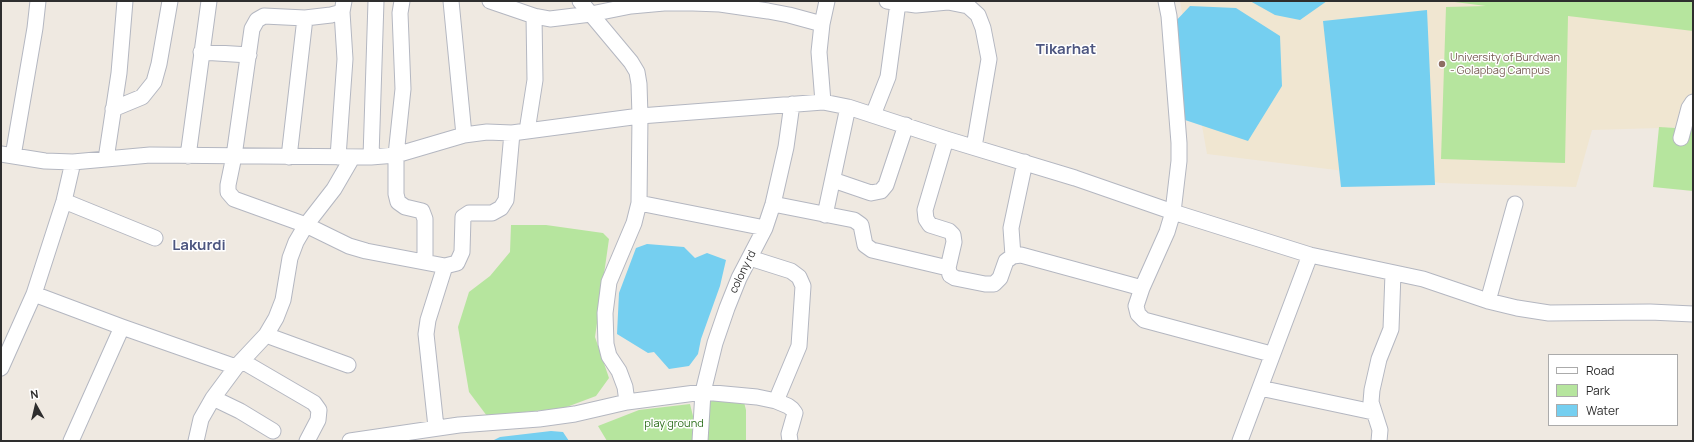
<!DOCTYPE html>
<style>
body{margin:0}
#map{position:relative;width:1694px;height:442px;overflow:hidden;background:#efe9e1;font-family:Manrope,sans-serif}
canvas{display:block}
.frame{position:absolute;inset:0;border:2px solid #2e2e2e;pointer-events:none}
.legend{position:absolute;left:1548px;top:354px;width:130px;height:72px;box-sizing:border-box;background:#fff;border:1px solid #ababab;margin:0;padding:5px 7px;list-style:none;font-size:12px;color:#2e2e2e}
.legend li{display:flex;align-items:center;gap:8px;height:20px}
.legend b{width:20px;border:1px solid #ababab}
.north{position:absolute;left:16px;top:386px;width:40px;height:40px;-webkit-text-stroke:3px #fff;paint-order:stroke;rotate:352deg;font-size:11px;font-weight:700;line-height:16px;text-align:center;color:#2e2e2e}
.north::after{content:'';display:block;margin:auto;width:14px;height:18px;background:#2e2e2e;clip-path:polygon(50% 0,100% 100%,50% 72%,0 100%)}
</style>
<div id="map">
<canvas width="1694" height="442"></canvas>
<div class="frame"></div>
<ul class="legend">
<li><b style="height:5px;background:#fff"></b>Road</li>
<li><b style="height:11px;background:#b6e59e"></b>Park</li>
<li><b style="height:11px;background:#75cff0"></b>Water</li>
</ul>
<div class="north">N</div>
</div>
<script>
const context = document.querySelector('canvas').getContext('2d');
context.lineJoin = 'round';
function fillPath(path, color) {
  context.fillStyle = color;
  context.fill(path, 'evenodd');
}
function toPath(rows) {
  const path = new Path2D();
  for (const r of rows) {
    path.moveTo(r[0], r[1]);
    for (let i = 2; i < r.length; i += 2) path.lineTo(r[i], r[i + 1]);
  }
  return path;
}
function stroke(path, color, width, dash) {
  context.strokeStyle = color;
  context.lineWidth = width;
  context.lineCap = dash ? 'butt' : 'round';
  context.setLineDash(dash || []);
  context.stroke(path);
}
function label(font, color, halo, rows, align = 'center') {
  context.font = font + ' Manrope,sans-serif';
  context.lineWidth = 3;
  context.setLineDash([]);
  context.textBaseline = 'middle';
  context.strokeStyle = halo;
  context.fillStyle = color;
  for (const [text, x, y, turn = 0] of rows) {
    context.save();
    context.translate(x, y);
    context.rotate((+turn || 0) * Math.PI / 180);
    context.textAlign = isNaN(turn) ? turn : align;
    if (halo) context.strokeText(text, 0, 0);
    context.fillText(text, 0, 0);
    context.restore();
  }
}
const education = toPath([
 [1180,1,1693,1,1693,127,1592,130,1576,187,1441,183,1207,154]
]);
const green = toPath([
 [1447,1,1693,1,1693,31,1568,16,1565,163,1441,159,1446,7,1486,6],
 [1659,127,1693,129,1693,191,1653,187],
 [511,225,546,225,603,233,609,239,595,337,609,378,596,396,564,408,487,416,469,392,458,327,469,292,490,276,510,252],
 [705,395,743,398,746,410,746,441,701,441],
 [690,404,693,416,693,441,607,441,598,426,639,410]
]);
const water = toPath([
 [1250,1,1327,1,1300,20,1275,15],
 [1190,6,1236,8,1280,36,1282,86,1248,141,1179,118,1173,24],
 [1427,10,1435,185,1341,187,1323,21],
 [647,244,684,247,695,258,707,253,726,260,720,286,701,339,698,354,689,366,669,369,654,352,648,353,617,334,619,293,636,248],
 [551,431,563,432,569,441,492,441,500,437]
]);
const minor = toPath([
 [344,1,342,12,331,15,305,18,264,16,257,20,252,29,234,156,228,185,228,192,234,199,306,225,349,246,366,251,445,266,457,263,462,252,463,217,469,213,492,213,501,208,506,200,512,133],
 [402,1,400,13,403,89,396,155,396,194,398,202,405,207,422,211,425,219,425,262],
 [451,1,464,135],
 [490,1,534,16,550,19,591,14,631,6,664,3,693,3,720,4,768,11,789,15,822,24],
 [580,1,631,62,637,72,639,84,640,116,639,203,634,223,609,282,605,313,606,344,609,356,619,371,625,387,627,402],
 [887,1,916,5,948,2,968,6,978,15,983,28,989,59,974,147],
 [1166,1,1169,16,1179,143,1179,161,1173,212,1167,232,1142,288,1136,306,1138,314,1144,320,1271,354],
 [201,52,249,55],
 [823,102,819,52,822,24,827,1],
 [113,109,142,97,154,82,159,64,170,1],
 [873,115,888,77,898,3],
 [527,131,535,80,534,16],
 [1681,138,1689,108,1693,102],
 [946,139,925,210,926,219,930,225,949,231,953,235,954,242,948,268,950,275,955,278,985,284,994,284,1000,278,1006,261,1013,256,1021,255,1142,288],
 [1,154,45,161,73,162,150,155,371,157,396,155,464,135,487,132,512,133,640,116,823,102,848,107,946,139,1075,178,1173,212,1310,255,1423,279,1488,301,1517,308,1549,313,1650,312,1693,314],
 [13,156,35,28,38,1],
 [188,156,209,1],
 [289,157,305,18],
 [338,157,345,59,342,12],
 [371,157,376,1],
 [106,159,119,73,125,1],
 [833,180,871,193,881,191,886,185,906,125],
 [64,201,155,238],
 [639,203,765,228],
 [773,204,854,220,861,225,865,245,872,250,948,268],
 [825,215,848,107],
 [1013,256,1011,228,1025,162],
 [750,258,791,271,799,277,803,286,799,346,776,401],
 [34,294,122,327,236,367],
 [1488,301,1515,204],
 [266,335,348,365],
 [242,361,314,403,319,410,318,420,307,441],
 [1,368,34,294,64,201,73,162],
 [1260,388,1373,412],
 [213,398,240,411,273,431],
 [436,427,426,334,428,320,445,266],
 [71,441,122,327],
 [196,441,201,419,213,398,236,367,266,335,276,318,283,300,290,258,296,242,306,225,334,189,352,158],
 [350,441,459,425,539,419,575,414,627,402,703,392,757,397,776,401,788,406,792,409,795,413,789,434,790,441],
 [700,441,703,392,715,343,727,308,739,278,765,228,773,204,786,147,792,104],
 [1240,441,1310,255],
 [1379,441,1380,430,1371,402,1372,390,1379,359,1391,329,1393,273]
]);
const markers = [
 [1442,64,4,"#8d6e63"]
];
const educationNames = [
 ["University of Burdwan",1450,58],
 ["- Golapbag Campus",1450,71]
];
const streetNames = [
 ["colony rd",743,272,-64]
];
const parkNames = [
 ["play ground",674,424]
];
const districtNames = [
 ["Tikarhat",1066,50],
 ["Lakurdi",199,246]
];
fillPath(education, '#f0e6d1');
fillPath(green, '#b6e59e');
fillPath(water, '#75cff0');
stroke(minor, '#b4b7c1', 17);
stroke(minor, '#fff', 15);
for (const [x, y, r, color] of markers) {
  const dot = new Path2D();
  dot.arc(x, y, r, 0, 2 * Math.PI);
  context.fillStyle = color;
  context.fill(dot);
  stroke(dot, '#fff', 1.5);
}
label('11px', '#785e54', '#fff', educationNames, 'left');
label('11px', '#2e2e2e', '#fff', streetNames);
label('11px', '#2c6e1b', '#fff', parkNames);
label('bold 15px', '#4d5680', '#fff', districtNames);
</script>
